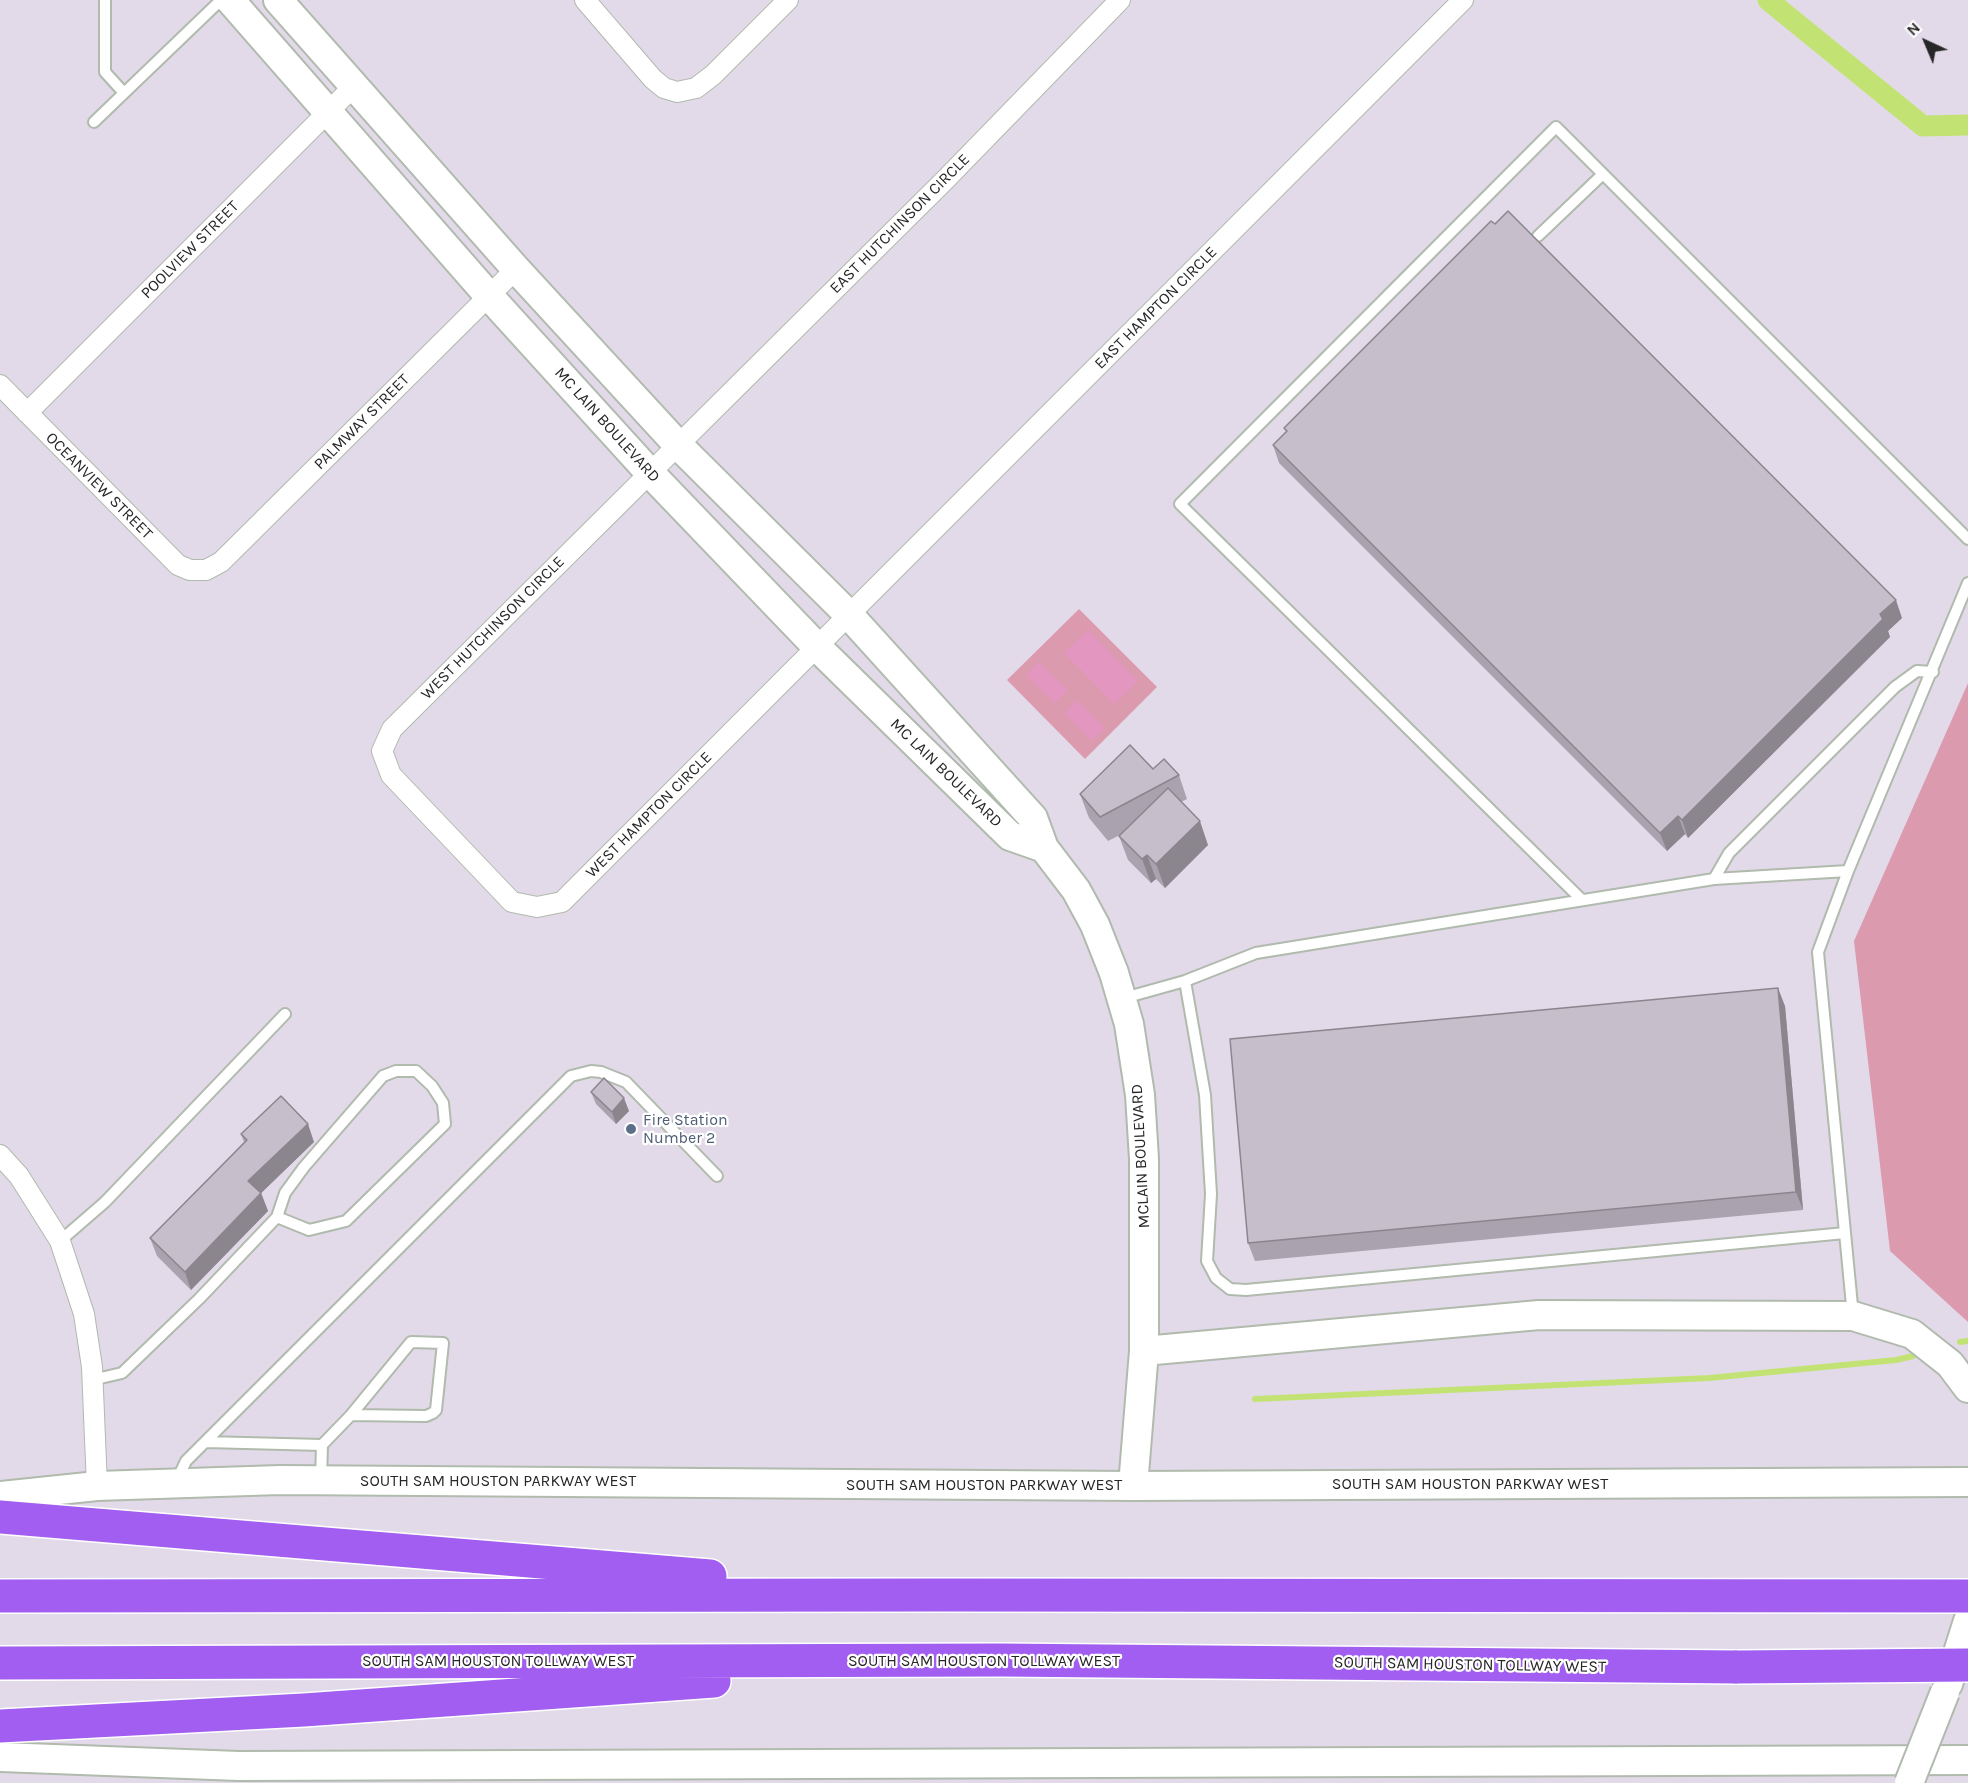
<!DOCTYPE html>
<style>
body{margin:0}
#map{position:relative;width:1968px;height:1783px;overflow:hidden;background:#e3dae9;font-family:Karla,sans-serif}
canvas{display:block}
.north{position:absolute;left:1896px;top:12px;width:60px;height:60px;-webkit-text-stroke:4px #fff;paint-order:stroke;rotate:316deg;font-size:16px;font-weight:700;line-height:24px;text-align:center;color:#272727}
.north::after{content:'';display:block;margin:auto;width:21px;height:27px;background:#272727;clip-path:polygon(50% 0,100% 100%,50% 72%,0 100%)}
</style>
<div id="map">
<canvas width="1968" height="1783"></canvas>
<div class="north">N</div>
</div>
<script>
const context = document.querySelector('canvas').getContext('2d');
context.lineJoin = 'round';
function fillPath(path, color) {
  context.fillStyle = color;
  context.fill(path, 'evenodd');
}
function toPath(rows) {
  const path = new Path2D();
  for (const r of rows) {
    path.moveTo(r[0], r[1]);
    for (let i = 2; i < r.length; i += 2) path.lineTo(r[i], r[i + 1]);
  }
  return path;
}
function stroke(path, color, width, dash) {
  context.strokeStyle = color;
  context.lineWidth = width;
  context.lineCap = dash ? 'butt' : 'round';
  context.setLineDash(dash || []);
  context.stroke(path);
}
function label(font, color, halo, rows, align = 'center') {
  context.font = font + ' Karla,sans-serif';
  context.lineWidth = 4.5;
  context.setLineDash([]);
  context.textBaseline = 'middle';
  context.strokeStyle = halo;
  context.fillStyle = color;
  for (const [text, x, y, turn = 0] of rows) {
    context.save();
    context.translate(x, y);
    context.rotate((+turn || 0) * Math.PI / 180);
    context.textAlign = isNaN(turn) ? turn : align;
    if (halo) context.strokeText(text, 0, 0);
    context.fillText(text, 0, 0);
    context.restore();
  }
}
const green = toPath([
 [1079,609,1157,687,1085,759,1007,680],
 [1968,683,1968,1322,1890,1251,1854,941]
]);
const pitch = toPath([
 [1088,630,1138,681,1114,704,1064,653],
 [1039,662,1068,690,1055,703,1026,675],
 [1077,700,1105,728,1092,741,1064,714]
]);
const stream = toPath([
 [1960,1342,1968,1341],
 [1255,1399,1709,1378,1896,1360,1913,1356]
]);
const canal = toPath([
 [1768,0,1923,126,1968,125]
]);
const lane = toPath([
 [105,0,105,72,124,93],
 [94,122,221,0],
 [1538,236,1603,174],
 [1714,879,1729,853,1895,687,1917,671,1933,672],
 [1582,900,1180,504,1556,127,1968,539],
 [1185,981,1205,1095,1211,1194,1207,1261,1216,1278,1230,1289,1246,1290,1845,1233],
 [1124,998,1185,981,1256,953,1714,879,1848,871],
 [60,1241,105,1202,285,1014],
 [1853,1316,1818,952,1848,871,1968,583],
 [92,1380,122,1373,199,1299,277,1217,285,1193,304,1167,383,1076,396,1071,416,1071,432,1086,443,1103,445,1124,346,1221,309,1230,277,1217],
 [206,1442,322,1445],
 [177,1480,186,1461,571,1076,591,1071,601,1072,626,1082,717,1176],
 [321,1480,322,1445,351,1415,411,1342,443,1343,436,1410,433,1413,426,1416,351,1415]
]);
const street = toPath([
 [585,0,653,79,664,88,677,92,696,88,713,75,788,0],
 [1120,0,946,179,392,729,382,751,391,775,512,902,537,907,562,902,1463,0],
 [0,385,178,565,190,570,206,570,221,562,516,269],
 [27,413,353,87],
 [0,1155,19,1176,60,1241,84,1314,92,1367,97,1486]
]);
const secondary = toPath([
 [230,0,489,296,650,473,817,647,1010,836,1044,848],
 [278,0,516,269,678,445,849,615,1033,818,1044,848,1076,890,1095,925,1114,973,1129,1024,1140,1095,1144,1159,1144,1351,1133,1486],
 [1144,1351,1539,1315,1853,1316,1912,1334,1950,1364,1968,1388],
 [0,1496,97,1486,280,1480,1133,1486,1968,1482],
 [1948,1684,1968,1621],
 [0,1757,239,1766,1968,1760]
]);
const highway = toPath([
 [0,1517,710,1576],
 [0,1596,939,1595,1968,1596],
 [0,1663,1001,1660,1737,1667],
 [0,1726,304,1710,714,1681]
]);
const secondaryBridge = toPath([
 [1909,1783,1945,1692]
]);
const highwayBridge = toPath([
 [1737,1667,1968,1665]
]);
const wall = toPath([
 [1284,428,1902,618,1888,631,1890,637,1688,838,1685,834,1667,851,1279,463,1273,445,1286,432],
 [1153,769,1179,775,1187,799,1181,802,1208,845,1165,888,1156,879,1151,883,1128,860,1119,836,1120,835,1108,841,1089,818,1080,794],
 [1785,1006,1803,1210,1255,1261,1248,1243],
 [591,1092,629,1111,616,1124,596,1104],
 [241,1134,314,1142,261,1193,268,1211,191,1290,157,1256,150,1238,244,1142]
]);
const shadedWall = toPath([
 [1896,600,1902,618,1888,631,1890,637,1688,838,1682,820,1880,614],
 [1678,816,1685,834,1667,851,1660,833],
 [1200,821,1208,845,1165,888,1156,864],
 [1147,855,1156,879,1151,883,1142,859],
 [1778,988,1785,1006,1803,1210,1796,1192],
 [624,1098,629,1111,616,1124,612,1112],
 [308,1124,314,1142,255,1199,248,1181],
 [261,1193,268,1211,191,1290,185,1272]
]);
const building = toPath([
 [1508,211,1896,600,1880,614,1883,619,1682,820,1678,816,1660,833,1273,445,1287,431,1284,428,1491,221,1495,224,1508,211],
 [1130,745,1153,769,1164,759,1179,775,1100,817,1080,794,1130,745],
 [1168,788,1200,821,1156,864,1147,855,1142,859,1119,836,1168,788],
 [1778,988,1796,1192,1248,1243,1230,1039,1778,988],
 [604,1078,624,1098,612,1112,591,1092,604,1078],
 [281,1096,308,1124,248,1181,261,1193,185,1272,150,1238,247,1140,241,1134,281,1096]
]);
const markers = [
 [631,1129,6,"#5c6f8a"]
];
const streetNames = [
 ["EAST HUTCHINSON CIRCLE",900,224,-45],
 ["POOLVIEW STREET",190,250,-45],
 ["EAST HAMPTON CIRCLE",1156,308,-45],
 ["PALMWAY STREET",362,422,-45],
 ["MC LAIN BOULEVARD",607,425,48],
 ["OCEANVIEW STREET",99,486,45],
 ["WEST HUTCHINSON CIRCLE",493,628,-45],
 ["MC LAIN BOULEVARD",946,773,44],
 ["WEST HAMPTON CIRCLE",649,815,-45],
 ["MCLAIN BOULEVARD",1141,1156,-93],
 ["SOUTH SAM HOUSTON PARKWAY WEST",498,1481],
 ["SOUTH SAM HOUSTON PARKWAY WEST",1470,1484],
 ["SOUTH SAM HOUSTON PARKWAY WEST",984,1485],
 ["SOUTH SAM HOUSTON TOLLWAY WEST",498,1661],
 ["SOUTH SAM HOUSTON TOLLWAY WEST",984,1661],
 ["SOUTH SAM HOUSTON TOLLWAY WEST",1470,1665,1]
];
const serviceNames = [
 ["Fire Station",643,1120],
 ["Number 2",643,1138]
];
fillPath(green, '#db9aae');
fillPath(pitch, '#e296c0');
stroke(stream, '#c2e374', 6);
stroke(canal, '#c2e374', 21);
stroke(lane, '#b0baad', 14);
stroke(street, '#b0baad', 22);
stroke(secondary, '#b0baad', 32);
stroke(highway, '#fff', 36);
stroke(lane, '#fff', 10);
stroke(street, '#fff', 20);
stroke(secondary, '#fff', 28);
stroke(highway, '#a15ef0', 33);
stroke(secondaryBridge, '#b0baad', 32, []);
stroke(highwayBridge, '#fff', 36, []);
stroke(secondaryBridge, '#fff', 28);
stroke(highwayBridge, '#a15ef0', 33);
fillPath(wall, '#aaa3af');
fillPath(shadedWall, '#8b858e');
fillPath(building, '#c6becb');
stroke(building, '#8b858e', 1.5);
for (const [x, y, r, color] of markers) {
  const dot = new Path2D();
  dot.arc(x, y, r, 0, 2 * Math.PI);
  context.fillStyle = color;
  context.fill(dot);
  stroke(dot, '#fff', 2);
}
label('16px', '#272727', '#fff', streetNames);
label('16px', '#4e5e75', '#fff', serviceNames, 'left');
</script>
